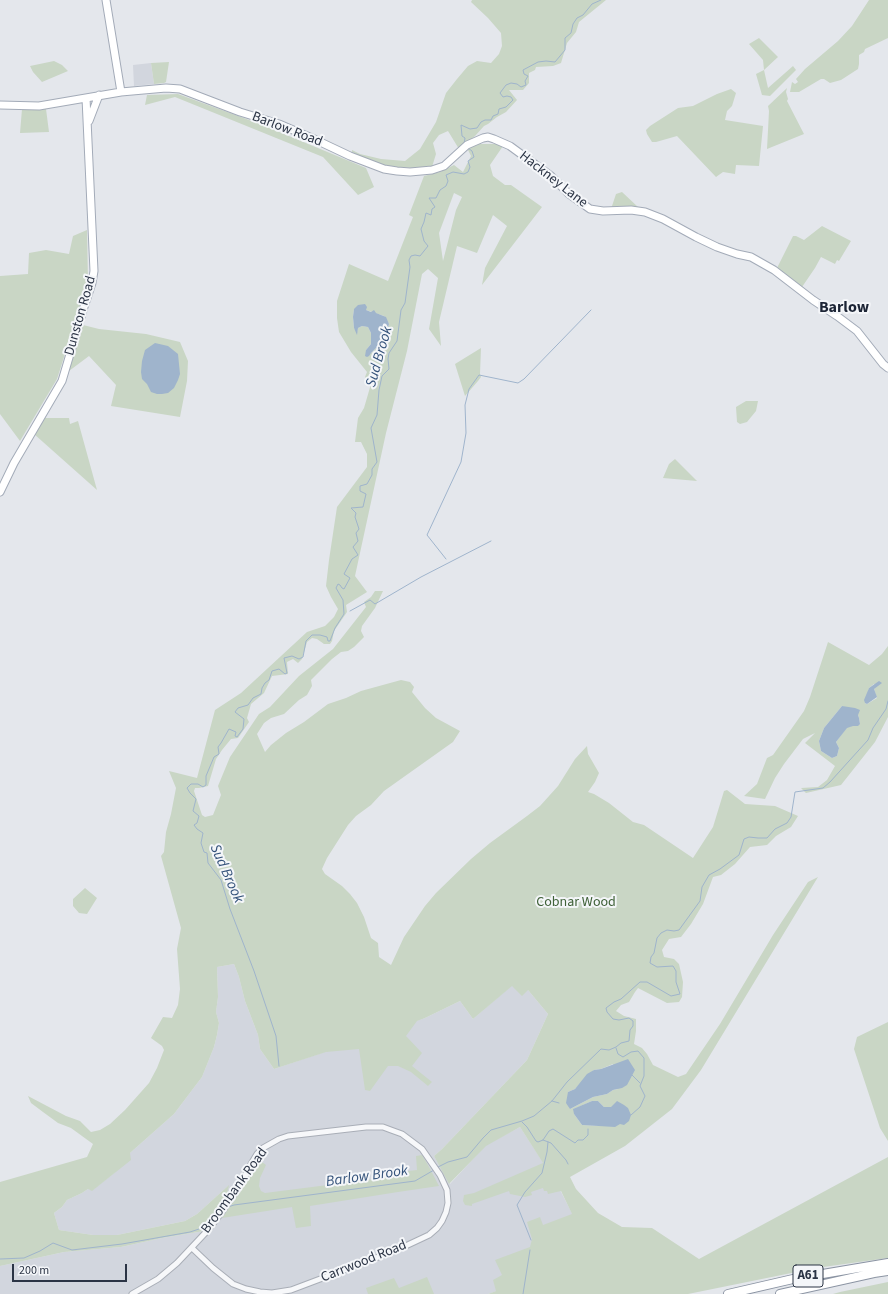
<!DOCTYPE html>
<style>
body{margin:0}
#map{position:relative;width:888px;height:1294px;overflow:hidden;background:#e4e7ec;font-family:"Source Sans 3",sans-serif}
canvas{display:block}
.scale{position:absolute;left:12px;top:1264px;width:115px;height:18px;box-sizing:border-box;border:2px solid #2b3445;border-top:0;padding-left:5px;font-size:12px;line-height:14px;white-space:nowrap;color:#2b3445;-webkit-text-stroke:3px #f4f6f9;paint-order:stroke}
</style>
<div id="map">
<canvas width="888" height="1294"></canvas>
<div class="scale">200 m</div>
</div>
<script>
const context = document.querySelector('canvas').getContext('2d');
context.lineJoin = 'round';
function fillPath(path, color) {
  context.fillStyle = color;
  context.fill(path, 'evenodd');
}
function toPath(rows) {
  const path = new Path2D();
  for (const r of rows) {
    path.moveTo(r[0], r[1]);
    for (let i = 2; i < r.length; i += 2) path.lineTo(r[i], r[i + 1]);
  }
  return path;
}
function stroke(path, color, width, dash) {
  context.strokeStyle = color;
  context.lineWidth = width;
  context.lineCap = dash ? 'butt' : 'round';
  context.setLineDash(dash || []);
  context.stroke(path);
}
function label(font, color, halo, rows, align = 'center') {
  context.font = font + ' "Source Sans 3",sans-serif';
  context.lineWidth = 4;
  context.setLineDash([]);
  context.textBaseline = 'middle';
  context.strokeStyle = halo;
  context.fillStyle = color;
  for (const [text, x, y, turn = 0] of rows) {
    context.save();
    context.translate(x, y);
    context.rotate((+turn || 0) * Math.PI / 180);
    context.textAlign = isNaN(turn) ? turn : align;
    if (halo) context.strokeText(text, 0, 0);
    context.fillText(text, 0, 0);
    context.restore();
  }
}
const built = toPath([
 [151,63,154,84,134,86,133,65],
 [234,964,239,977,245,1001,258,1035,260,1049,274,1069,425,1018,460,1001,473,1019,512,985,528,990,548,1014,527,1060,442,1149,434,1156,450,1184,486,1145,520,1127,557,1184,581,1231,519,1283,488,1294,0,1294,0,1266,64,1252,121,1247,162,1238,204,1231,226,1199,228,1186,197,1214,185,1221,117,1235,93,1235,59,1230,54,1213,62,1207,67,1200,82,1193,88,1189,92,1190,113,1174,130,1153,174,1114,202,1077,214,1047,217,1035,219,1023,216,1012,218,997,217,967]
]);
const green = toPath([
 [472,0,606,0,579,22,576,32,567,43,561,63,553,66,536,67,535,70,529,73,529,83,523,90,509,90,517,100,506,112,497,117,488,124,484,126,475,136,459,149,448,131,439,135,433,143,436,154,432,167,412,168,386,166,370,161,352,152,352,150,360,154,381,159,405,161,420,149,436,122,446,93,457,79,468,66,477,61,491,63,499,54,502,46,501,33,488,18,471,2],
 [869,0,888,0,888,38,865,49,864,52,859,55,859,64,858,69,841,80,830,83,824,79,821,79,799,92,790,92,792,82,795,84,798,82,796,79,805,69,838,41,852,26],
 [759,38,778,57,764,70,768,88,793,66,796,70,770,96,762,95,756,74,764,70,763,60,749,44],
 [54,61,62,65,68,71,42,82,33,72,30,66],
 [169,62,166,82,164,83,154,84,151,63],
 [787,88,786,92,788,99,787,101,804,134,767,149,769,111,768,106],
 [731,89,736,93,732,106,727,111,725,120,763,126,759,166,736,165,735,174,723,172,716,177,677,136,656,142,652,142,647,134,646,130,650,126,678,108,693,106,717,94],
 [178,94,260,124,366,168,374,187,358,195,323,157,175,97,145,105,147,95],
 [22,109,46,109,49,132,20,133],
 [477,144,497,144,503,146,490,165,493,176,505,185,511,185,542,207,482,285,485,268,507,226,493,215,477,253,457,246,439,322,441,346,429,329,438,278,428,269,422,274,407,351,386,433,355,576,367,592,346,605,347,612,334,631,332,641,330,644,324,644,317,639,312,638,307,642,302,659,298,663,293,659,287,662,288,674,272,676,264,693,251,704,247,718,249,722,238,738,231,739,222,750,216,759,208,786,199,788,195,788,194,791,202,815,205,817,213,815,221,795,218,786,230,757,259,714,270,707,299,676,333,649,366,607,364,602,371,597,375,591,383,591,375,608,362,626,361,631,364,637,354,647,348,651,341,652,332,659,311,680,312,686,307,695,299,700,284,714,271,718,264,723,257,734,265,752,271,745,286,733,304,722,328,704,346,698,361,691,401,680,410,682,414,687,412,692,425,708,436,718,460,731,453,742,384,791,371,805,356,816,348,825,327,858,322,869,325,874,342,886,350,894,357,903,364,917,371,938,378,943,379,957,391,965,404,937,425,906,436,893,471,859,490,843,527,816,540,806,558,786,575,759,587,746,588,754,599,773,595,782,588,792,594,794,609,803,633,822,644,825,693,858,713,827,724,791,727,790,745,804,775,806,798,816,791,827,776,836,767,845,750,847,735,864,721,875,713,877,703,904,691,924,681,937,669,939,662,950,664,957,674,959,679,964,683,982,682,997,679,1002,667,1003,638,988,635,992,629,1002,621,1005,616,1011,624,1016,636,1019,636,1031,634,1044,642,1048,647,1054,653,1065,678,1077,686,1074,720,1024,773,935,808,882,818,877,701,1070,672,1109,625,1146,570,1177,576,1189,598,1213,622,1227,652,1228,699,1259,888,1157,888,1258,816,1268,688,1294,488,1294,496,1291,493,1280,502,1275,495,1260,530,1247,532,1239,527,1222,540,1217,543,1225,572,1214,561,1191,548,1194,547,1191,544,1191,543,1188,531,1192,532,1195,525,1197,510,1194,509,1191,472,1204,472,1206,465,1205,463,1201,464,1195,474,1193,543,1163,520,1127,486,1146,449,1184,434,1156,442,1149,527,1060,548,1014,528,990,522,996,512,986,473,1019,460,1001,425,1018,417,1021,406,1036,422,1053,412,1066,432,1082,428,1086,411,1072,398,1066,388,1066,370,1091,365,1090,359,1049,326,1052,274,1069,260,1049,258,1035,245,1001,239,977,234,964,217,967,218,997,216,1012,219,1023,217,1035,214,1047,202,1077,174,1114,130,1153,131,1160,92,1191,88,1189,82,1193,67,1200,62,1207,54,1213,59,1230,93,1235,117,1235,185,1221,197,1214,229,1185,226,1199,204,1231,162,1238,121,1247,64,1252,0,1266,0,1182,87,1157,93,1144,71,1128,58,1123,43,1112,31,1103,28,1096,66,1116,80,1121,91,1132,100,1130,110,1124,125,1110,149,1083,157,1068,164,1050,162,1046,151,1038,163,1017,172,1018,178,1005,180,989,177,949,181,928,161,856,164,852,166,832,171,814,176,788,169,771,197,778,215,710,241,693,307,632,325,626,334,617,338,609,331,597,326,586,329,560,337,507,367,467,367,454,361,442,355,442,358,418,364,408,371,384,365,377,367,372,351,352,339,332,337,318,337,301,349,264,388,281,413,217,409,215,424,176,440,172,454,165,463,172,471,156,467,148],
 [454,193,462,197,456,210,443,261,439,233],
 [354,309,366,310,384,316,389,324,386,335,376,348,371,353,366,350,371,344,371,333,368,327,362,326,358,328,357,332,354,328,353,317],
 [613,1064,618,1089,613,1090,607,1094,593,1097,570,1109,568,1092,575,1089,594,1070,601,1069],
 [592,1101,598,1101,604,1107,611,1107,602,1126,582,1125,574,1114,574,1109],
 [622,192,638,207,611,209,616,194],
 [822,226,851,241,839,261,837,260,835,264,821,257,815,268,802,287,777,268,793,236,796,236,804,240],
 [87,230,88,282,57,379,20,441,0,414,0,276,28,274,29,253,46,250,69,254,73,236],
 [83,325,99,329,146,334,180,342,188,361,187,381,180,417,111,406,116,385,89,356,69,371],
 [481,348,480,374,481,377,478,381,465,396,455,364],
 [746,401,758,401,756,411,747,422,740,424,737,422,736,407],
 [45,418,69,418,70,424,78,421,97,490,34,434],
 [675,459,697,481,663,478,669,464],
 [828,642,869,665,882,654,888,646,888,717,875,742,841,785,806,793,801,788,818,787,827,780,835,766,805,743,815,733,803,739,784,764,775,778,765,799,744,796,757,784,767,758,773,755,804,711,810,697],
 [874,684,876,686,874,689,877,698,867,704,865,703,869,688],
 [842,706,858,715,859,718,860,724,847,727,836,742,839,748,837,756,832,758,821,751,819,741,824,728],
 [85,888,97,898,87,914,79,913,73,906,73,899],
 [888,1022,888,1141,880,1128,854,1049,857,1037],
 [422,1155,428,1165,439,1186,398,1192,310,1206,311,1226,296,1228,292,1207,222,1218,244,1186,258,1159,266,1165,260,1178,259,1186,261,1191,265,1193,391,1177,390,1173,417,1170,416,1156],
 [427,1277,434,1294,368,1294,366,1288,394,1278,399,1288],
 [888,1282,888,1294,833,1294,840,1292]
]);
const water = toPath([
 [365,304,367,307,366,310,371,312,374,310,376,313,386,317,389,324,383,347,376,348,371,353,369,356,367,357,365,356,366,350,371,344,371,333,368,327,362,326,358,328,357,335,354,328,353,317,354,309,358,305],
 [155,343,168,346,178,354,180,374,178,380,174,388,168,393,162,394,157,394,151,392,147,384,142,379,141,372,142,361,145,350],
 [879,681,882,683,874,689,877,697,867,704,865,703,864,700,869,688],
 [842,706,855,708,860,710,858,715,859,718,860,724,858,726,853,726,847,728,836,742,839,748,837,756,832,758,821,751,819,741,824,728],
 [628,1059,635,1070,627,1085,622,1088,613,1090,607,1094,593,1097,570,1109,566,1103,568,1092,575,1089,587,1074,594,1070,601,1069],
 [592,1101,598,1101,604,1107,611,1107,617,1101,624,1105,628,1108,631,1115,629,1121,624,1125,620,1124,615,1127,582,1125,574,1114,573,1109]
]);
const stream = toPath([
 [464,144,465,138,462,136,461,125,470,129,477,128,481,122,485,120,491,120,493,116,498,114,499,109,506,107,513,100,511,97,507,96,503,97,500,93,506,85,511,83,517,84,521,87,526,85,525,81,528,76,524,74,523,70,538,62,546,61,555,62,565,50,565,38,571,33,573,24,577,18,583,15,592,4,601,0],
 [446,559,427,535,461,462,466,433,465,405,469,389,479,375,518,383,524,379,591,310],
 [350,611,370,600,375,604,421,577,491,541],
 [616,1048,618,1054,623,1057,631,1052,638,1051,644,1058,644,1076,640,1086,645,1096,640,1107,631,1115],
 [279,1066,276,1036,254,971,230,909,221,880,208,863,207,853,204,852,201,843,203,833,197,829,194,825,197,823,199,816,193,811,196,799,190,793,187,788,191,784,198,784,203,787,206,785,206,776,214,757,219,754,218,747,221,743,229,729,236,732,235,736,237,737,243,729,244,719,235,712,238,708,248,705,253,698,261,694,262,688,265,683,269,680,272,671,279,669,285,674,287,673,284,658,292,656,299,659,303,657,306,641,312,635,320,635,327,637,328,641,330,641,335,628,344,614,343,600,336,588,338,584,340,585,342,588,344,589,350,578,344,574,352,559,358,555,353,547,358,541,356,533,359,529,355,517,356,513,351,508,363,507,366,494,360,491,360,486,367,484,372,475,372,469,377,462,371,428,377,415,379,390,382,376,389,369,388,359,389,353,397,341,401,310,405,303,410,267,409,260,411,256,415,255,420,256,428,246,424,241,421,229,424,222,426,213,431,215,432,209,435,207,429,198,436,198,440,190,446,186,448,181,446,175,453,172,464,174,468,172,470,167,468,161,474,157,472,151,468,148],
 [632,1075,640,1083],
 [552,1101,559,1103],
 [522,1122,527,1127,536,1141,538,1142,543,1140,549,1131,553,1129,575,1143,578,1140,583,1140,588,1135,588,1129],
 [543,1140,551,1143,566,1160,568,1164],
 [438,1167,448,1162,467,1157,483,1138,491,1130,522,1121,534,1116,552,1101,567,1082,601,1049,609,1050,616,1047,621,1043,629,1041,630,1030,633,1026,633,1021,629,1018,619,1020,613,1019,607,1012,606,1008,614,1002,621,999,640,982,647,982,671,996,680,994,676,982,676,971,673,966,657,967,650,963,651,957,654,953,657,938,661,933,667,930,674,931,679,930,700,901,702,887,709,875,720,869,739,855,744,839,749,837,758,838,767,838,775,829,787,823,791,817,795,792,823,788,830,782,868,740,873,728,886,709,888,701],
 [228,1207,234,1205,415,1181,434,1170],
 [531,1240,517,1205,525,1192,542,1173,547,1152,548,1142],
 [0,1259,24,1258,40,1251,53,1243,72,1250,122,1244,190,1232,199,1229,206,1223,211,1216,221,1209],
 [523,1294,530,1250]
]);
const minor = toPath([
 [132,1294,158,1279,177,1263,208,1230,222,1212,243,1181,251,1164,257,1154,263,1148,279,1139,288,1136,366,1127,383,1127,391,1130,402,1134,422,1149,440,1175,447,1190,448,1203,446,1212,442,1221,437,1228,429,1235,397,1250,291,1290,272,1293,260,1292,246,1289,233,1284,213,1268,192,1248]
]);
const major = toPath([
 [106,0,121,92],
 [0,105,39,106,121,92,166,88,180,89,240,112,279,124,314,139,350,156,384,169,397,171,410,172,432,170,444,166,467,145,483,138,488,137,494,139,510,146,551,176,569,194,590,209,603,211,631,210,645,212,663,219,696,237,717,247,737,254,751,257,774,270,813,300,837,316,857,331,883,364,888,368],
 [89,121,99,95],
 [0,492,14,463,62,381,84,307,92,283,94,271,86,98]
]);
const highway = toPath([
 [728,1294,793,1279,888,1263],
 [780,1294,874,1273,888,1271]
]);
const shields = [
 [808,1276,30]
];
const shieldNames = [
 ["A61",808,1276]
];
const streetNames = [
 ["Barlow Road",287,130,21],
 ["Hackney Lane",553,180,38],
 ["Dunston Road",81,316,-74],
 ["Broombank Road",235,1191,-54],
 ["Carrwood Road",364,1262,-22]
];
const parkNames = [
 ["Cobnar Wood",576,903]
];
const waterNames = [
 ["Sud Brook",380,357,-74],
 ["Sud Brook",226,874,66],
 ["Barlow Brook",367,1177,-8]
];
const quarterNames = [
 ["Barlow",844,308]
];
fillPath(built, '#d2d6de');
fillPath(green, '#c9d6c5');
fillPath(water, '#9fb4cc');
stroke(stream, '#9fb4cc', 1);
stroke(minor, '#a9aeb7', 7);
stroke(major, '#a3abb8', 9);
stroke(highway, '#8b94a3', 10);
stroke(minor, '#f7f8fa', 5);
stroke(major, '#fff', 7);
stroke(highway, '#fff', 8);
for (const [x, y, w] of shields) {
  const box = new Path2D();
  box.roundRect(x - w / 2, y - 11, w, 22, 3);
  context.fillStyle = '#f4f6f9';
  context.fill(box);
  stroke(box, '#2b3445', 1);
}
label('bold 13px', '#2b3445', null, shieldNames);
label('14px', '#2b3445', '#f4f6f9', streetNames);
label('14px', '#3f6138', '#f4f6f9', parkNames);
label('italic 15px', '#34527a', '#f4f6f9', waterNames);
label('bold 16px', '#1d2536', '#f4f6f9', quarterNames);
</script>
